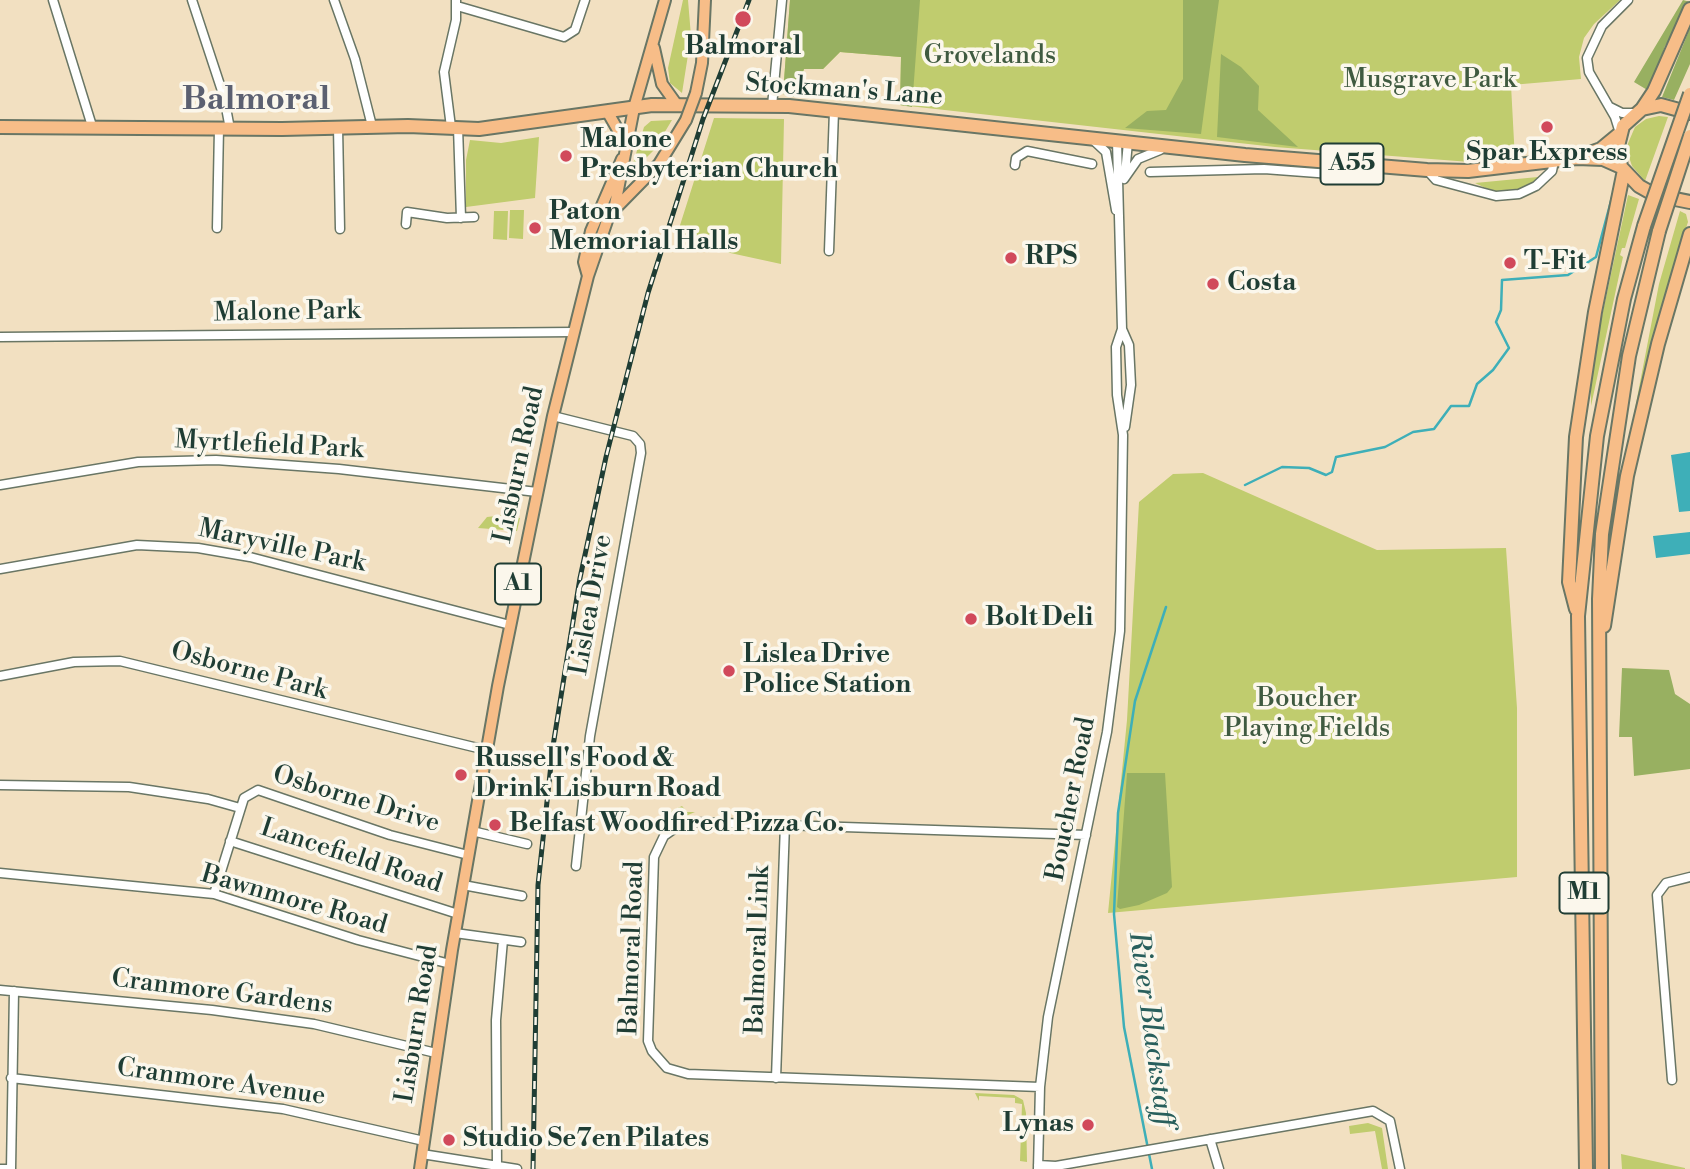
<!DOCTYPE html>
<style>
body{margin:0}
canvas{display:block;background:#f2e0c1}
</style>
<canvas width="1690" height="1169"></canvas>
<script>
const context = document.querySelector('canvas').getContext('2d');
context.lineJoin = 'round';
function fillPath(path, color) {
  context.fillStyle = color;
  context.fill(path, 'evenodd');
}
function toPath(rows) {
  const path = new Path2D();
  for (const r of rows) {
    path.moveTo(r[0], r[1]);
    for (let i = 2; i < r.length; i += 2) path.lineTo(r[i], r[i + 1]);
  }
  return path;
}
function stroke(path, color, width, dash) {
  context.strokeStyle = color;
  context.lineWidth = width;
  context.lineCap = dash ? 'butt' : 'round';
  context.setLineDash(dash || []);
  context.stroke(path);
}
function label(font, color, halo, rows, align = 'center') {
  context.font = font + ' "Libre Bodoni",serif';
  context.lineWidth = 7;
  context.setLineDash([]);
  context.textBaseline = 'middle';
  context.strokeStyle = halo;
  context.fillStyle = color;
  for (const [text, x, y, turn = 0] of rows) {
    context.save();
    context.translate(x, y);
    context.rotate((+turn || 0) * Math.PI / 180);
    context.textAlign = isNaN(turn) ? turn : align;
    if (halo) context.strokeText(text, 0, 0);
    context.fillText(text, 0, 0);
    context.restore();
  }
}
const green = toPath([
 [683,0,688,0,691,36,682,93,670,83,668,68],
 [790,0,1620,0,1594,24,1584,38,1579,57,1581,79,1511,85,1515,160,1483,163,1275,147,900,105,901,57,840,52,823,69,804,69,794,97,783,94],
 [1659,116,1668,117,1645,181,1632,166,1626,148,1635,127,1646,119],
 [714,118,784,119,781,264,675,241],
 [672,120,654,150,630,174,644,127,651,121],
 [539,137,535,198,466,207,466,160,470,140,501,143],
 [1538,177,1538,181,1520,191,1496,193,1475,183],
 [1628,195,1639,199,1625,248,1622,248,1620,255,1623,257,1591,406,1591,380,1599,330],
 [510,210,524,210,523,239,509,238],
 [494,211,508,211,507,240,493,239],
 [1680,211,1686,214,1688,222,1671,273,1627,450,1659,284],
 [1203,473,1377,550,1506,548,1517,708,1517,877,1108,913,1127,720,1139,502,1173,474],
 [505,515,520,518,517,531,478,528,487,517],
 [682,806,687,812,695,812,648,832,663,815],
 [975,1093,1014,1095,1023,1100,1026,1113,1027,1162,1020,1161,1022,1104,1015,1103,1015,1098,979,1096,979,1101],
 [1368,1123,1382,1128,1388,1169,1382,1169,1375,1131,1350,1134,1349,1126],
 [1621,1154,1685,1168,1685,1169,1622,1169]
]);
const forest = toPath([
 [790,0,920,0,912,107,900,105,901,57,840,52,823,69,804,69,794,97,783,94],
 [1183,0,1219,0,1201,134,1125,128,1147,111,1166,110,1183,79],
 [1683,0,1690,2,1665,46,1649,91,1634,82],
 [1690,28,1690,64,1674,100,1662,97],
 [1221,54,1241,67,1259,86,1258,110,1298,147,1217,137],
 [1622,668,1669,670,1675,694,1690,704,1690,769,1634,776,1632,737,1619,737],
 [1127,773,1165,773,1172,887,1167,893,1139,905,1120,909,1117,907]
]);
const water = toPath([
 [1690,452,1690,511,1679,512,1671,455],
 [1690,532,1690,554,1656,558,1653,536]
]);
const stream = toPath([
 [1245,485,1282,467,1309,468,1326,475,1332,472,1336,457,1385,447,1413,432,1434,429,1451,406,1469,406,1477,384,1493,370,1509,348,1496,322,1501,310,1502,280,1568,275,1596,257,1615,186],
 [1152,1169,1124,1027,1114,914,1118,813,1135,701,1166,607]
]);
const minor = toPath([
 [53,0,92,126],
 [192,0,224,97,230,129],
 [334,0,355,59,372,126],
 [457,6,564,37,575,30,585,0],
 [772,106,782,0],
 [1610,107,1622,113,1636,113],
 [338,127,340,229],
 [451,127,444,72,456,20,456,0],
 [458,127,461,218],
 [1620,133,1615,117,1589,72,1587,58,1602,26,1628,0],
 [1092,139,1106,152,1116,210],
 [1117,141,1122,329,1129,345,1131,385,1125,427],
 [1015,165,1016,158,1027,151,1092,164],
 [1427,170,1436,180,1496,196,1519,194,1536,186,1552,171,1554,161],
 [1150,172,1264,169,1344,175,1371,167],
 [1125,174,1128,142],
 [1124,179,1138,159,1160,150],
 [406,224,407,212,447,218,474,217],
 [217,228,219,128],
 [829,251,834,111],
 [0,337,574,332],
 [553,416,633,436,640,444,641,453,590,736,576,866],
 [0,485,138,462,216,460,339,469,537,492],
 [0,569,137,545,198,548,250,557,510,625],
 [0,676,74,662,120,661,486,750],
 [0,785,129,787,208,799,240,808],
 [472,831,527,844],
 [230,841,458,914],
 [0,873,214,894,358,940,450,964],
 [463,885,522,896],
 [214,894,244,798,258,790,390,835,468,855],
 [455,933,521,942],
 [0,990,212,1010,314,1024,436,1053],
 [11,1078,283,1109,424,1141],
 [776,1078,785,824],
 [1672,1080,1657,895,1666,883,1690,877],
 [1040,1087,688,1074,667,1068,652,1051,648,1041,654,857,664,836,681,824,692,822,1086,835],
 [1210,1139,1219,1169],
 [422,1154,517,1169],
 [1038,1165,1056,1166,1373,1111,1390,1121,1400,1169],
 [497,1166,496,1020,503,940],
 [0,1169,8,1169],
 [11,1169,14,991],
 [1038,1169,1040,1087,1048,1017,1107,732,1120,631,1123,435,1117,395,1116,347,1122,329]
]);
const major = toPath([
 [654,48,662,84,677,105],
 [696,93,702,63,705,0],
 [607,111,626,144],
 [615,205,634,108,665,0],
 [588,276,584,262,591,231,622,159],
 [420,1169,452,950,498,686,553,416,588,276,609,215,659,164,686,120]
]);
const highway = toPath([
 [1642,109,1654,91,1690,9],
 [1690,113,1661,105,1642,109,1623,126,1618,146,1621,167,1639,186,1655,195,1690,202],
 [0,127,282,129,408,126,479,129,652,105,789,106,1245,155,1427,170,1468,171,1577,158,1603,159,1621,167],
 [1584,155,1601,149,1618,135],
 [1576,609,1569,582,1576,437,1595,312,1624,170],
 [1604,626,1627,476,1658,344,1690,234],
 [1586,1169,1578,616,1597,436,1624,299,1644,226],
 [1602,1169,1599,599,1602,534,1629,356,1659,231]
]);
const rail = toPath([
 [533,1169,538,885,553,746,580,578,606,457,648,293,703,119,749,0]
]);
const majorBridge = toPath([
 [686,120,696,93]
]);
const highwayBridge = toPath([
 [1644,226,1690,94],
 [1659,231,1690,136]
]);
const markers = [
 [743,19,9,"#d1495b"],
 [1547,127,7,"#d1495b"],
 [566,156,7,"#d1495b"],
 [535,228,7,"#d1495b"],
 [1011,258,7,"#d1495b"],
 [1510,263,7,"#d1495b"],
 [1213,284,7,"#d1495b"],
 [971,619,7,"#d1495b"],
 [729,671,7,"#d1495b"],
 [461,775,7,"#d1495b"],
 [495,825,7,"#d1495b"],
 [1088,1125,7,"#d1495b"],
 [449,1140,7,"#d1495b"]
];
const shields = [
 [1352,164,63],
 [518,584,46],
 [1584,893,49]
];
const shieldNames = [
 ["A55",1352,164],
 ["A1",518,584],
 ["M1",1584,893]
];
const poiNames = [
 ["Balmoral",743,48,"center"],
 ["Malone",580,141],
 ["Presbyterian Church",580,171],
 ["Spar Express",1547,154,"center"],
 ["Paton",549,213],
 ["Memorial Halls",549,243],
 ["RPS",1025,258],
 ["T-Fit",1524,263],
 ["Costa",1227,284],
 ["Bolt Deli",985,619],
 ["Lislea Drive",743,656],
 ["Police Station",743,686],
 ["Russell's Food &",475,760],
 ["Drink Lisburn Road",475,790],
 ["Belfast Woodfired Pizza Co.",509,825],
 ["Lynas",1074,1125,"right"],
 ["Studio Se7en Pilates",463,1140]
];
const parkNames = [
 ["Grovelands",990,57],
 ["Musgrave Park",1430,81],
 ["Boucher",1307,700],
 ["Playing Fields",1307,730]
];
const streetNames = [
 ["Stockman's Lane",844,91,4],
 ["Malone Park",287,313,-1],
 ["Myrtlefield Park",269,446,3],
 ["Lisburn Road",520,465,-78],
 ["Maryville Park",282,547,12],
 ["Lislea Drive",592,605,-80],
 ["Osborne Park",249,672,15],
 ["Boucher Road",1072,799,-79],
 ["Osborne Drive",356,800,17],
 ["Lancefield Road",351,857,18],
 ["Bawnmore Road",294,901,16],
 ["Balmoral Road",633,948,-88],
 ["Balmoral Link",759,950,-88],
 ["Cranmore Gardens",222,993,7],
 ["Lisburn Road",418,1024,-81],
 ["Cranmore Avenue",221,1083,8]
];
const waterNames = [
 ["River Blackstaff",1150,1029,82]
];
const districtNames = [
 ["Balmoral",256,101]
];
fillPath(green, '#c0cc6e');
fillPath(forest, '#98b061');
fillPath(water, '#3eafb8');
stroke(stream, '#3eafb8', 2.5);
stroke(minor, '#697665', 11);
stroke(major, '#697665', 14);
stroke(highway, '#697665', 16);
stroke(minor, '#fff', 8);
stroke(major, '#f7bd88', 10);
stroke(highway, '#f7bd88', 12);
stroke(rail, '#1f3d34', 5);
stroke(rail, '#fbf7ec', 2.5, [8]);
stroke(majorBridge, '#697665', 14, []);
stroke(highwayBridge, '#697665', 16, []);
stroke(majorBridge, '#f7bd88', 10);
stroke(highwayBridge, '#f7bd88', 12);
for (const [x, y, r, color] of markers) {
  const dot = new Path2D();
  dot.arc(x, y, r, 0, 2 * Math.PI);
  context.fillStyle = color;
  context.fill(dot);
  stroke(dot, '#fbf7ec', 2.5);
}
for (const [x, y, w] of shields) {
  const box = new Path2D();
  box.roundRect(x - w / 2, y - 20.5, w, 41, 5);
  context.fillStyle = '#fbf7ec';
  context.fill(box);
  stroke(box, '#1f3d34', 2);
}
label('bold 24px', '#1f3d34', null, shieldNames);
label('bold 26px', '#1f3d34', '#fbf7ec', poiNames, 'left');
label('26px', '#3f5a40', '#fbf7ec', parkNames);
label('26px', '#1f3d34', '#fbf7ec', streetNames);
label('italic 28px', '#285f5c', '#fbf7ec', waterNames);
label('bold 33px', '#5b6071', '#fbf7ec', districtNames);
</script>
